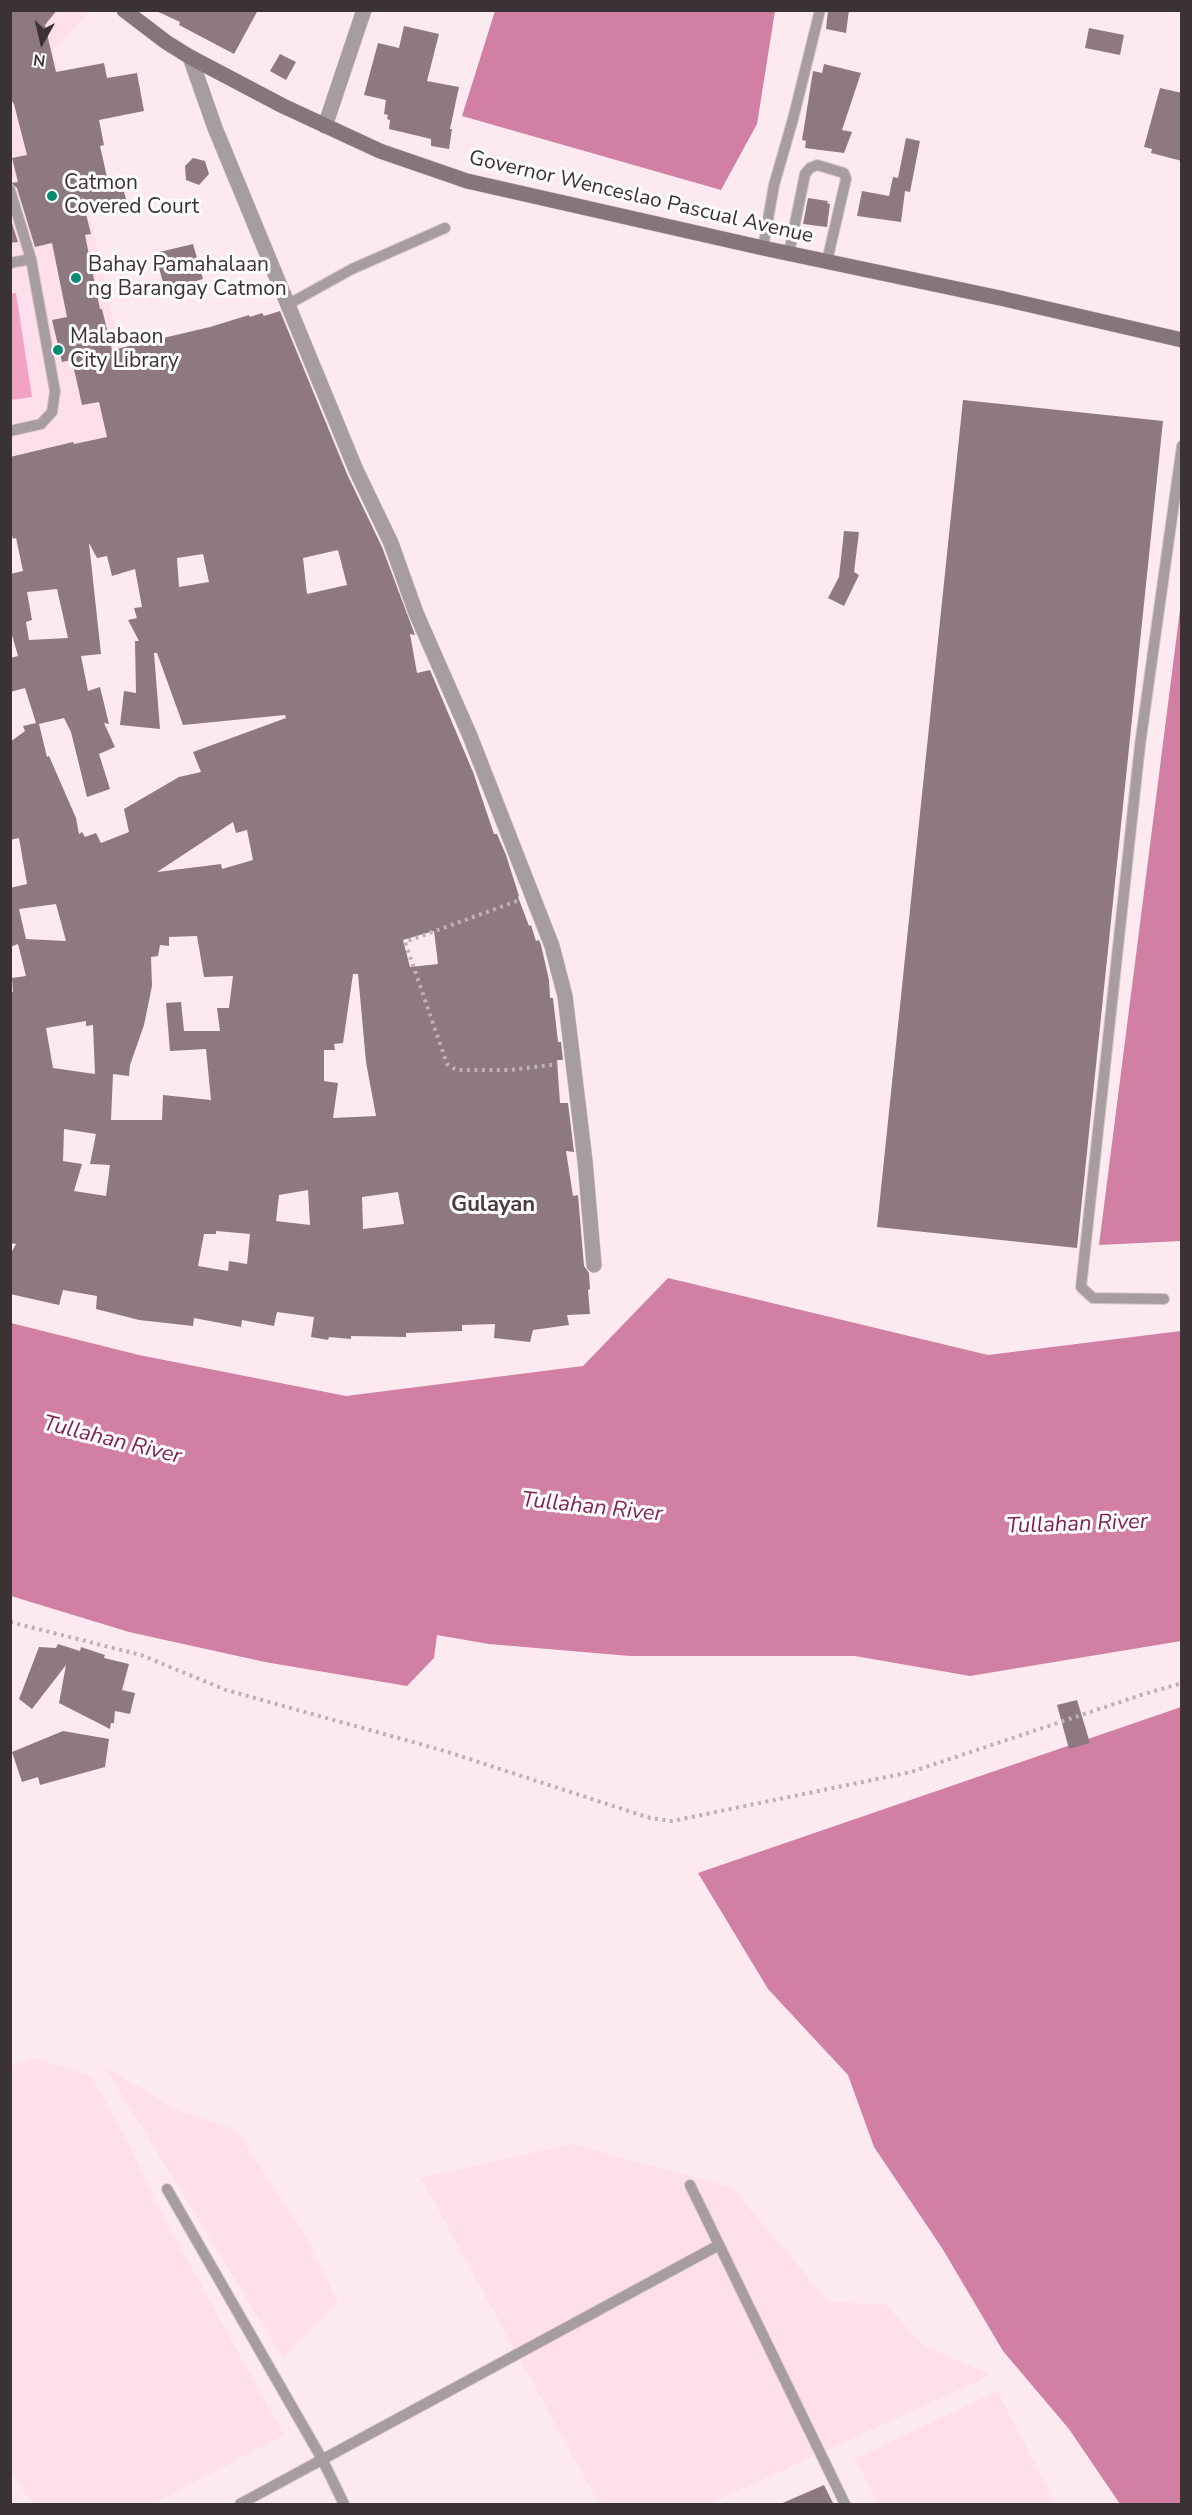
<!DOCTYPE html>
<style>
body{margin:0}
#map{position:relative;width:1192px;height:2515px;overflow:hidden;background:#fdeaf1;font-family:"Nunito Sans",sans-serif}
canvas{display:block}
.frame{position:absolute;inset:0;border:12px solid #3b3235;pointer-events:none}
.north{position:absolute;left:12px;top:12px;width:60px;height:60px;-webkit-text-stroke:4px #fdfdfd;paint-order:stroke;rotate:188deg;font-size:16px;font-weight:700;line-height:24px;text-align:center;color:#3b3235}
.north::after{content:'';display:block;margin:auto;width:21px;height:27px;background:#3b3235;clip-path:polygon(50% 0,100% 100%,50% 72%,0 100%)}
</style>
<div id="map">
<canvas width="1192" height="2515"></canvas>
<div class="frame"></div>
<div class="north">N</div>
</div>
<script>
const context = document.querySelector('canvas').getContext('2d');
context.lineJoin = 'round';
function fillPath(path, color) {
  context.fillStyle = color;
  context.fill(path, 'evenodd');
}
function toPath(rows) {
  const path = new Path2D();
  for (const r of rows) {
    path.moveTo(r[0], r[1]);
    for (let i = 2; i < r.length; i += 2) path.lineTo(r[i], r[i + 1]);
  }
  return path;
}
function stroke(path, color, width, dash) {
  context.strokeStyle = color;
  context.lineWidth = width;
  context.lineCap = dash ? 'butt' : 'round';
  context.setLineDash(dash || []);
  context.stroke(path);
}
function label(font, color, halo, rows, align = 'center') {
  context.font = font + ' "Nunito Sans",sans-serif';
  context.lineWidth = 6;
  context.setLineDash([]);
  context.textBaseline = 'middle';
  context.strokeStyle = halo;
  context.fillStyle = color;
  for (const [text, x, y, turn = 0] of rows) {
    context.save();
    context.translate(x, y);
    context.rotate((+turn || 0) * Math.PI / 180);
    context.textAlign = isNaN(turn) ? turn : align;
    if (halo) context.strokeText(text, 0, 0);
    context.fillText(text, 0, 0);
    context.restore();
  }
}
const built = toPath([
 [11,11,91,11,53,50,119,345,143,473,11,498],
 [34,2058,91,2076,128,2142,164,2218,284,2435,153,2504,32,2504,11,2473,11,2066],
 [105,2067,178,2110,236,2130,307,2238,338,2303,283,2358],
 [571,2144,731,2187,829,2302,886,2305,923,2345,991,2375,709,2504,599,2504,421,2178],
 [997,2391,1056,2504,878,2504,855,2459]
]);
const green = toPath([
 [16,293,32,397,11,400,11,294]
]);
const water = toPath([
 [495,11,775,11,757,124,721,190,462,116],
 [1181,602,1181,1241,1099,1245],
 [668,1278,988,1355,1181,1331,1181,1641,970,1676,855,1656,630,1656,489,1644,437,1635,434,1658,407,1686,265,1662,129,1632,11,1596,11,1323,139,1355,346,1396,583,1366],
 [1181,1707,1181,2504,1120,2504,1069,2429,1003,2351,942,2248,874,2147,848,2075,768,1989,698,1873]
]);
const building = toPath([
 [10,10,57,10,45,25,56,72,104,63,107,78,137,73,144,111,99,120,104,145,100,146,109,186,124,192,128,205,118,213,82,198,91,234,85,235,100,309,102,309,112,350,210,327,249,315,250,317,262,313,264,316,280,311,347,474,382,547,415,635,410,634,417,673,430,670,473,772,494,834,497,834,506,855,519,896,518,897,529,926,531,925,536,941,539,940,541,945,549,980,550,998,553,998,558,1042,561,1042,563,1060,557,1060,560,1103,568,1103,574,1152,566,1151,573,1196,578,1195,584,1266,589,1273,590,1289,588,1290,590,1314,567,1315,569,1325,533,1330,530,1342,494,1338,495,1324,462,1325,462,1331,406,1333,406,1337,351,1336,351,1339,329,1337,328,1340,311,1337,314,1317,277,1312,274,1326,242,1320,241,1327,194,1318,193,1326,139,1320,96,1309,97,1296,63,1290,59,1305,10,1294,10,1255,16,1244,10,1243,10,992,13,992,12,978,26,976,18,944,10,947,10,888,27,884,19,838,10,840,10,742,25,731,23,726,36,723,25,688,10,692,10,658,18,656,10,628,10,574,23,571,16,538,13,539,10,526,10,457,73,442,74,444,107,437,99,402,82,405,72,360,62,362,52,320,67,317,52,243,35,247,17,188,11,183,18,182,12,158,27,155,14,104,10,98],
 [89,543,97,558,107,556,112,576,135,569,142,607,134,608,137,618,128,620,139,641,135,641,136,693,124,691,120,725,160,729,154,653,157,653,183,725,285,715,286,718,193,752,201,772,179,777,124,809,129,832,101,843,96,833,85,837,82,832,79,834,76,818,49,756,47,757,39,724,64,718,71,732,87,797,110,789,99,754,115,747,104,723,109,724,100,687,88,691,81,656,101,654],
 [338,550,347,585,307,594,303,558],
 [203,554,209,582,179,587,177,558],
 [57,589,68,638,29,640,26,622,32,620,27,592],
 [233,822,236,833,247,830,253,860,222,869,221,864,157,872],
 [56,904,66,941,26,939,19,909],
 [434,931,438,964,410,967,403,940],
 [197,936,204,977,233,976,229,1008,217,1008,220,1031,184,1031,181,1002,166,1003,170,1051,206,1049,211,1100,163,1095,162,1120,111,1120,113,1074,129,1076,130,1065,144,1025,152,986,151,957,158,956,160,945,169,946,169,937],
 [353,974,358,974,366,1062,376,1116,333,1118,338,1083,324,1081,324,1050,335,1050,334,1044,343,1043],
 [86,1021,86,1026,93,1025,95,1074,53,1068,46,1028],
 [64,1129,96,1134,90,1164,110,1165,106,1196,74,1191,82,1164,63,1161],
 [308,1190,310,1225,276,1221,279,1195],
 [398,1192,404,1224,363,1229,362,1197],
 [216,1231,250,1234,247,1264,229,1261,228,1271,198,1266,204,1234,216,1234],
 [154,10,258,10,234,54,179,25,180,22],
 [828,10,849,10,846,33,826,29],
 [404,26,439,34,427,81,459,87,450,129,452,129,449,149,431,146,431,139,389,129,390,120,387,119,388,115,384,114,386,100,364,95,378,43,399,48],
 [1089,28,1124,35,1120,55,1085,48],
 [280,54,296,62,286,80,270,71],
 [824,64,861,73,842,130,852,132,844,153,805,148,806,141,802,140,813,71,822,73],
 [1160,88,1182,93,1182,161,1151,153,1152,149,1144,147],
 [906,138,920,141,910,192,905,191,901,222,857,216,862,191,889,196,893,177,898,178],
 [193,158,205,161,209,174,199,185,186,180,185,166],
 [808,198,828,201,827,203,830,204,827,227,803,224],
 [10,217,18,242,10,243],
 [193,244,203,279,165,290,155,253],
 [963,400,1163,421,1077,1248,877,1227],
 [844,531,859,532,854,572,859,575,844,606,828,598,839,577],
 [58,1644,80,1651,81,1647,105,1655,104,1658,129,1664,122,1690,135,1693,130,1714,115,1711,114,1723,111,1723,110,1729,59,1703,66,1665,32,1709,19,1699,39,1647,56,1648],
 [1077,1700,1090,1743,1069,1749,1057,1705],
 [63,1731,109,1739,105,1767,40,1785,38,1777,22,1782,12,1752],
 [824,2485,834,2505,778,2505]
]);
const path = toPath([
 [517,901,405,942,447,1064,456,1070,510,1070,558,1064],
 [10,1622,141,1655,226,1690,445,1751,650,1818,672,1821,911,1772,1144,1694,1182,1683]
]);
const service = toPath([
 [10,190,31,259,55,391,52,412,41,424,10,431],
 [763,248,774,185,793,119,820,10],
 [789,253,805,174,810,168,817,165,844,173,846,179,827,261],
 [10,263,31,259],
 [287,305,352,269,445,228],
 [1164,1299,1093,1298,1081,1287,1140,745,1182,446],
 [690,2185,845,2504],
 [167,2189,322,2459,344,2504],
 [240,2504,719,2245]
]);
const minor = toPath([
 [190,57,215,128,356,470,391,543,416,613,470,736,552,946,565,996,585,1161,594,1265],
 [325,126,364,10]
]);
const secondary = toPath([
 [124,10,166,42,190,57,283,106,380,151,467,181,763,248,1000,298,1182,340]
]);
const markers = [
 [52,196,6,"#068c72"],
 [76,278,6,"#068c72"],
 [58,350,6,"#068c72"]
];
const poiNames = [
 ["Catmon",64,184],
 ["Covered Court",64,208],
 ["Bahay Pamahalaan",88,266],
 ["ng Barangay Catmon",88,290],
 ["Malabaon",70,338],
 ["City Library",70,362]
];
const streetNames = [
 ["Governor Wenceslao Pascual Avenue",641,198,13]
];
const neighbourhoodNames = [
 ["Gulayan",493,1206]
];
const waterNames = [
 ["Tullahan River",112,1441,14],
 ["Tullahan River",592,1508,6],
 ["Tullahan River",1077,1525,-2]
];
fillPath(built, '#fedfeb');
fillPath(green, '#f2a3c4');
fillPath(water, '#d180a3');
fillPath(building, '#8e7981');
stroke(service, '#d6c5cb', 12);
stroke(minor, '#d6c5cb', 16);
stroke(secondary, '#d6c5cb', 16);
stroke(path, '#bfb0b5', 4, [3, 4.5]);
stroke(service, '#a79da1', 10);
stroke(minor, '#a79da1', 15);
stroke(secondary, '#84767b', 15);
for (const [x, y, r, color] of markers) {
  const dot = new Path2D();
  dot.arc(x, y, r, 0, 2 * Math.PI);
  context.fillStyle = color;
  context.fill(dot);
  stroke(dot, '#fdfdfd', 2);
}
label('21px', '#3b3235', '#fdfdfd', poiNames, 'left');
label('21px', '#3b3235', '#fdfdfd', streetNames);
label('bold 22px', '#4b3940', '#fdfdfd', neighbourhoodNames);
label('italic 22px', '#822253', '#fdfdfd', waterNames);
</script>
